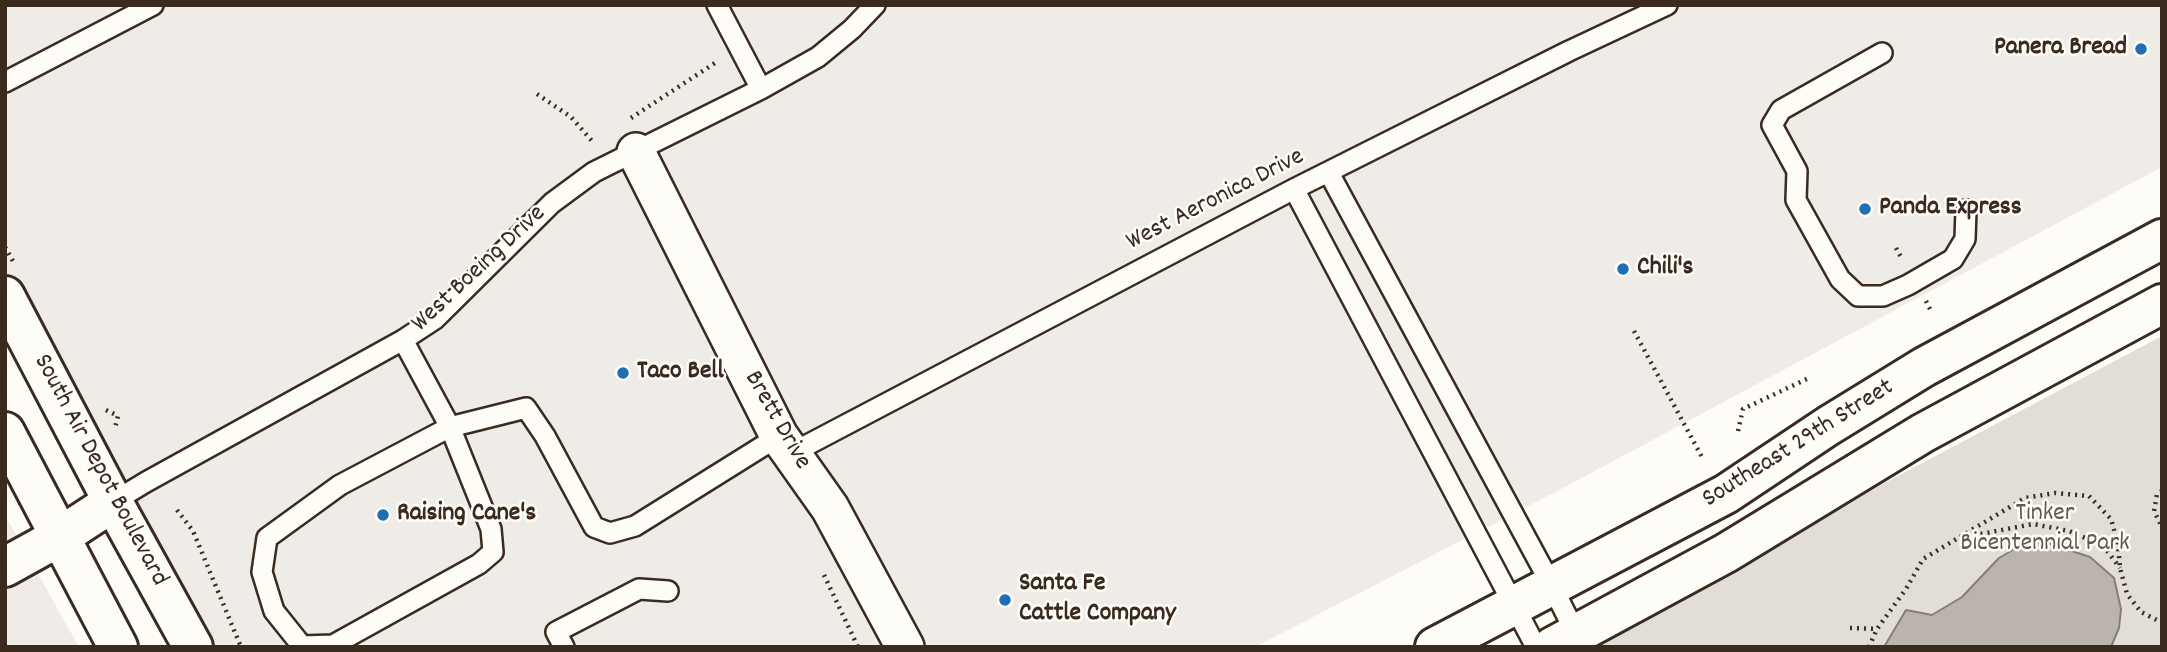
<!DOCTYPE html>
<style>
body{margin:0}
#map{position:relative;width:2167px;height:652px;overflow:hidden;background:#fdfcf7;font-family:Dekko,sans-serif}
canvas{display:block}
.frame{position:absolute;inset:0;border:7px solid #3b2a1e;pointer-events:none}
</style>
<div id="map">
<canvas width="2167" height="652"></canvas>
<div class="frame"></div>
</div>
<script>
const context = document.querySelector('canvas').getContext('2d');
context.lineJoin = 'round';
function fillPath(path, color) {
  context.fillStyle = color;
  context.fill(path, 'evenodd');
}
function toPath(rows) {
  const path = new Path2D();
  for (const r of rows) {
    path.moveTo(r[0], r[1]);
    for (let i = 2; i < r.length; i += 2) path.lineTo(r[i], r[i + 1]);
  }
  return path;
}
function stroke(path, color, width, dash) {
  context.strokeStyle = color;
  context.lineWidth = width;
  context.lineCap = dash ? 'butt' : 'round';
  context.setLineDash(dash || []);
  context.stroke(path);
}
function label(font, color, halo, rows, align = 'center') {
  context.font = font + ' Dekko,sans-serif';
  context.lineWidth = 5;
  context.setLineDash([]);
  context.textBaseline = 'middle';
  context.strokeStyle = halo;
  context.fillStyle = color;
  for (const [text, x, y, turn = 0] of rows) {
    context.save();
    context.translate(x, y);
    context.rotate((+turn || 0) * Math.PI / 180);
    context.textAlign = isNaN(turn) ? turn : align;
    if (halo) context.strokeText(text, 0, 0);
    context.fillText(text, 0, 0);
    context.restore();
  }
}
const built = toPath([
 [5,5,2162,5,2162,167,1563,488,1255,647,207,647,5,280],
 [5,515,79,647,5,647]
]);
const green = toPath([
 [2162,336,2162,647,1575,647]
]);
const water = toPath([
 [2033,538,2090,557,2114,578,2121,609,2119,628,2111,647,1884,647,1906,610,1932,615,1962,597,1999,558,2033,538]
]);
const path = toPath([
 [537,94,571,117,593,142,595,141],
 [631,118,718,61],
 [5,247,14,263],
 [1896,248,1902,259],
 [1926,301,1932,313],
 [1634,331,1703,459],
 [106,410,118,416,115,428],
 [1738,431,1743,409,1809,378],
 [2162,491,2157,494,2154,511,2162,527],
 [177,510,193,531,241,647],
 [1960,538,2033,524,2069,531,2095,542,2108,552,2120,568],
 [824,575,858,647],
 [1850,628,1877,629],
 [1869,647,1877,629,1906,589,1923,559,2025,498,2055,493,2089,496,2111,519,2118,544,2120,568,2127,594,2141,612,2157,620,2162,620]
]);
const lane = toPath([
 [717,5,761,89],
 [1882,53,1781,110,1772,125,1797,171,1796,200,1840,279,1858,296,1883,296,1908,285,1953,259,1965,239,1966,210],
 [5,82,153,5],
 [1329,173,1552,586,1576,634],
 [1294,189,1536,647],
 [403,340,450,427,491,529,493,552,479,564,333,645,302,646,274,611,262,572,267,538,340,485,450,427,526,408,545,436,594,527,610,533,635,526,779,436],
 [792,453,1294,189,1569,51,1667,5],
 [113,502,146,482,403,340,435,319,552,203,594,172,761,89,818,57,852,29,875,5],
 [564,647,556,632,639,589,668,591]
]);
const street = toPath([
 [636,152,779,436,830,508,905,647]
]);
const secondary = toPath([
 [5,567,61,536,113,502]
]);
const primary = toPath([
 [5,296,113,502,193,647],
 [5,432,118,647],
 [1435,647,1726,494,1828,426,1924,367,2162,239],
 [1552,647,1726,553,1923,433,2162,304]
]);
const markers = [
 [2141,49,7,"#1f6fb2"],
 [1865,209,7,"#1f6fb2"],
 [1623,269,7,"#1f6fb2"],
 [623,373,7,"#1f6fb2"],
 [383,515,7,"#1f6fb2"],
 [1005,600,7,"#1f6fb2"]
];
const poiNames = [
 ["Panera Bread",2127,49,"right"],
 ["Panda Express",1879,209],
 ["Chili's",1637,269],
 ["Taco Bell",637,373],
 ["Raising Cane's",397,515],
 ["Santa Fe",1019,585],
 ["Cattle Company",1019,615]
];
const streetNames = [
 ["West Aeronica Drive",1216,201,-27],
 ["West Boeing Drive",480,270,-43],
 ["Brett Drive",776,421,60],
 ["Southeast 29th Street",1799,445,-32],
 ["South Air Depot Boulevard",99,471,62]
];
const parkNames = [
 ["Tinker",2045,515],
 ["Bicentennial Park",2045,545]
];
fillPath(built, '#efece7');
fillPath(green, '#e1ded7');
fillPath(water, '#bbb4ad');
stroke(water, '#887d74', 2);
stroke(lane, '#3b2a1e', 24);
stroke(street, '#3b2a1e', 42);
stroke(secondary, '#3b2a1e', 44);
stroke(primary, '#3b2a1e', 44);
stroke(path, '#3b2a1e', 4.5, [2, 5]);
stroke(lane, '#fdfcf7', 19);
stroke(street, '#fdfcf7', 37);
stroke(secondary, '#fdfcf7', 38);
stroke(primary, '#fdfcf7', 38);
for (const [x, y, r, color] of markers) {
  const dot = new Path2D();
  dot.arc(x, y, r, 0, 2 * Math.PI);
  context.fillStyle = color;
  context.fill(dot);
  stroke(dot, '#fdfcf7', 2.5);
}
label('bold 26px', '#3b2a1e', '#fdfcf7', poiNames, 'left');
label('26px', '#3b2a1e', '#fdfcf7', streetNames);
label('26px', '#64574c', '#fdfcf7', parkNames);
</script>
